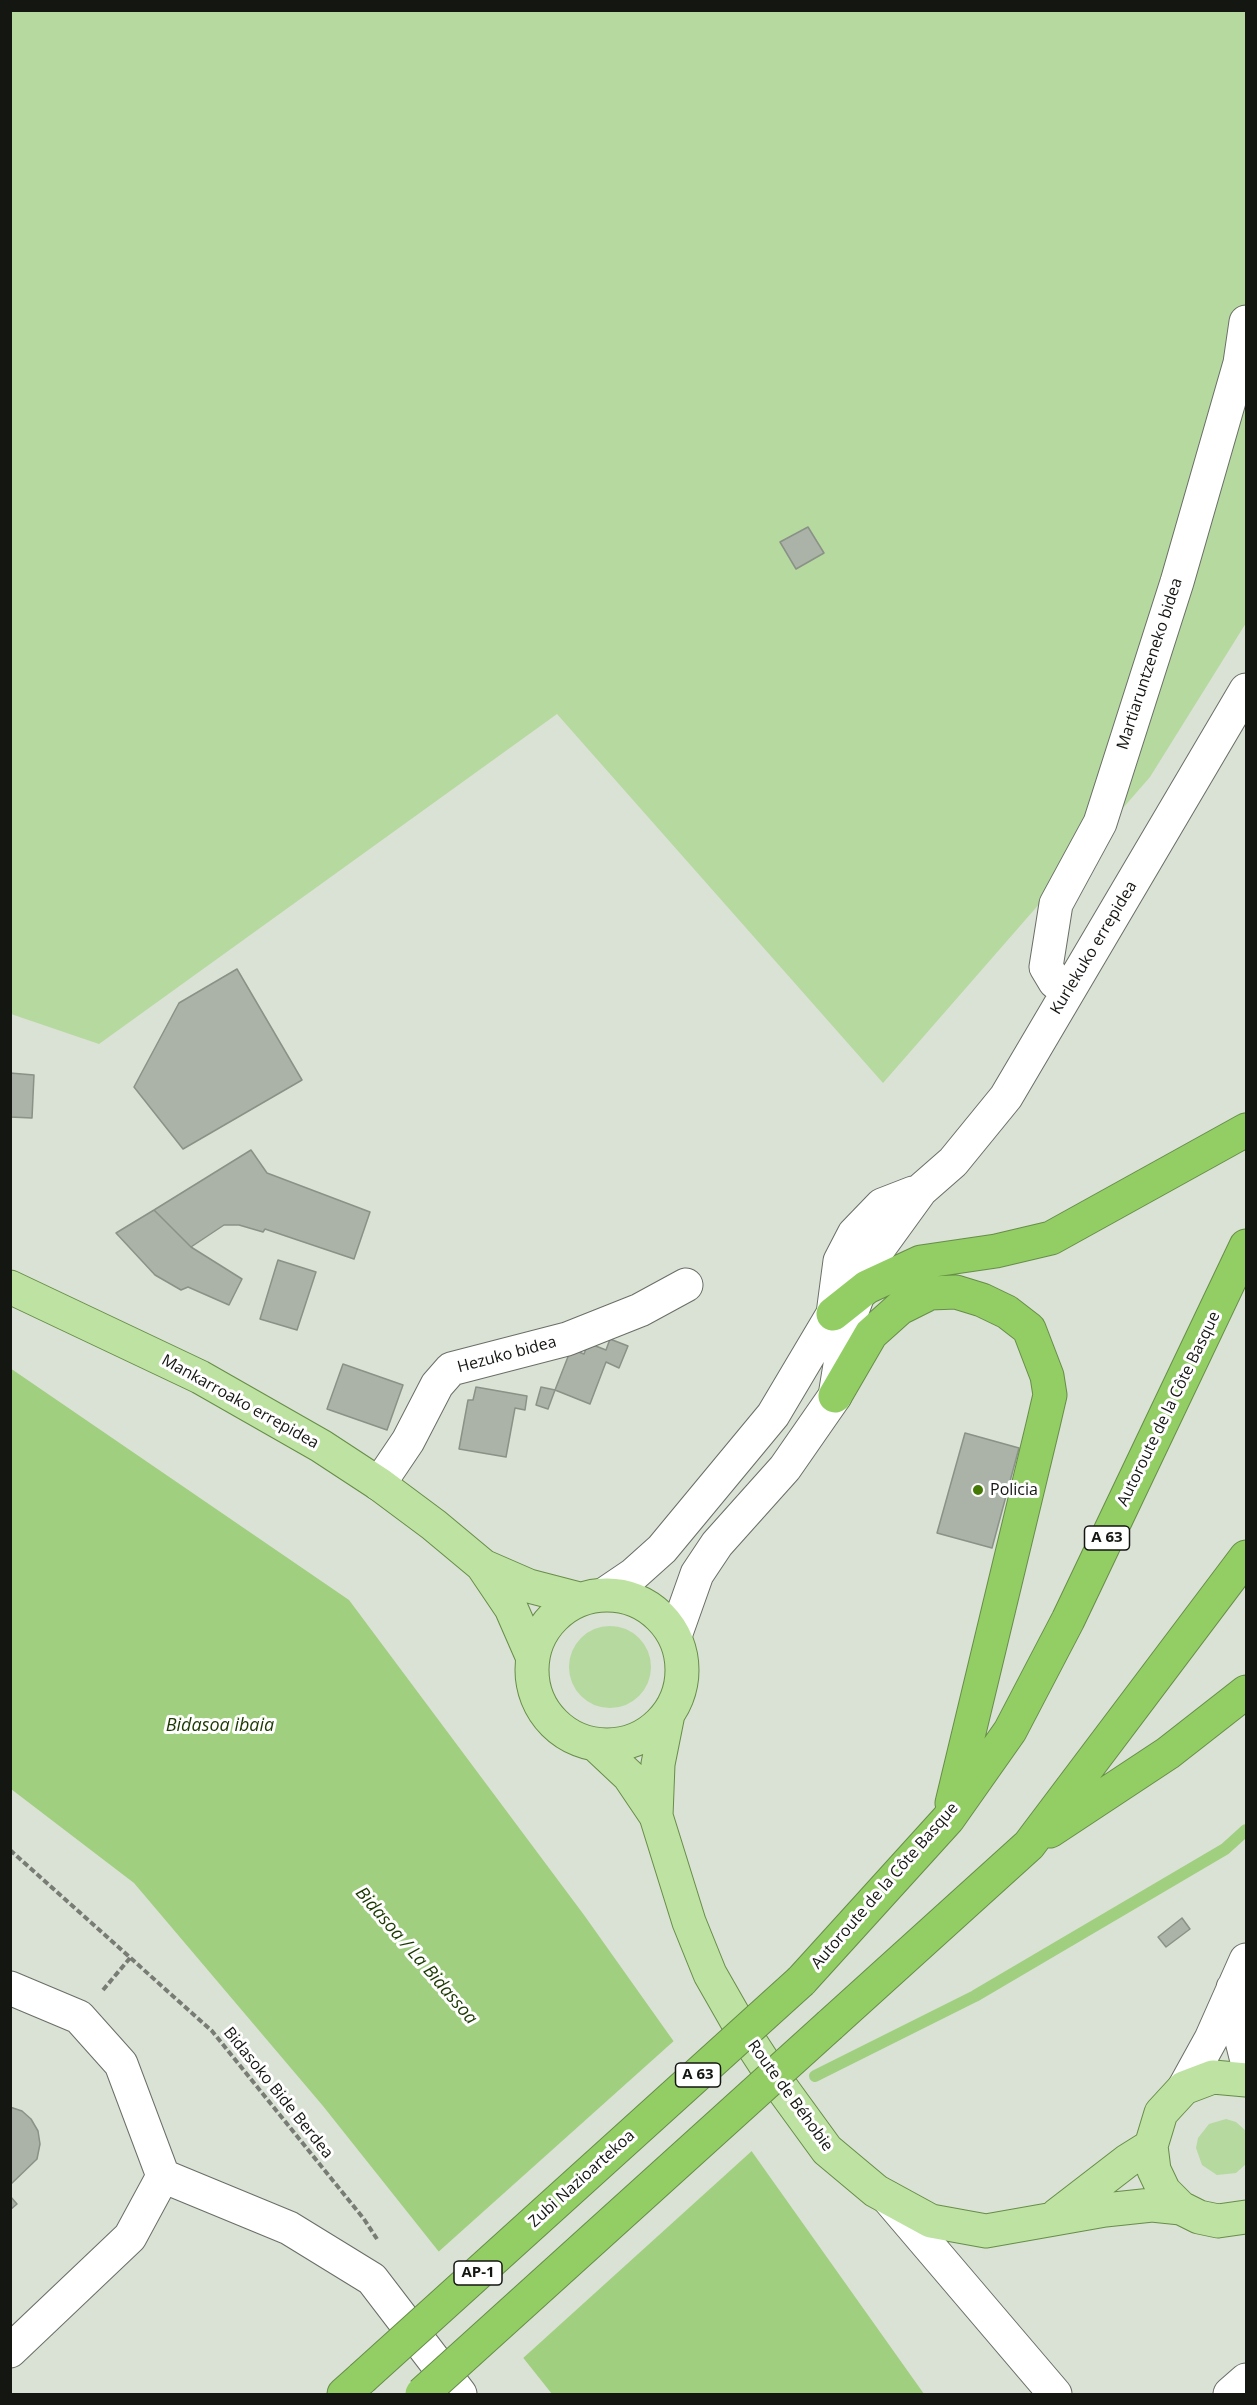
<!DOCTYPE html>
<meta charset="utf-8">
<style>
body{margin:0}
#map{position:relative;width:1257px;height:2405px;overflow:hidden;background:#dae1d5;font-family:"Open Sans",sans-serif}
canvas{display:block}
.frame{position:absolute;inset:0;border:12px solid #141612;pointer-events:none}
</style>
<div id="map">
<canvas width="1257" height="2405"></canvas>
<div class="frame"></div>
</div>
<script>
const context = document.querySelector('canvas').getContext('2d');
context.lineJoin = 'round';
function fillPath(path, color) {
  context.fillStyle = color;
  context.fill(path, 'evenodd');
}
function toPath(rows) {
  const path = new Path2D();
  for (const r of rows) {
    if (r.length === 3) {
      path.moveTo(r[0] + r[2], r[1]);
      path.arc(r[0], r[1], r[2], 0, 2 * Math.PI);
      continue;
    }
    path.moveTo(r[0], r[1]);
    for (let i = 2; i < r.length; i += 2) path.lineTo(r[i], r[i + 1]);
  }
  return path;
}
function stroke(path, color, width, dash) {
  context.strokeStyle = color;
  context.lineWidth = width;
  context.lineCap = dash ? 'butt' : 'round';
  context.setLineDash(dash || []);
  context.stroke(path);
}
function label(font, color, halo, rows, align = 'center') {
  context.font = font + ' "Open Sans",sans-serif';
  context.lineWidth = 6;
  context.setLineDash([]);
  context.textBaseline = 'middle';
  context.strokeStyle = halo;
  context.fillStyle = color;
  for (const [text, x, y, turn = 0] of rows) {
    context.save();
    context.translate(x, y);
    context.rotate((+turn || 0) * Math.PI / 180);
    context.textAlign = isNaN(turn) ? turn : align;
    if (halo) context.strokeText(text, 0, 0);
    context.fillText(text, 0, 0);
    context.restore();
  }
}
const green = toPath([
 [11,11,1246,11,1246,623,1150,777,883,1083,557,714,99,1044,11,1014],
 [610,1667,41],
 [1226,2119,1236,2122,1246,2131,1246,2164,1236,2173,1217,2175,1202,2165,1196,2148,1198,2138,1209,2124]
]);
const water = toPath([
 [10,1368,349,1600,584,1915,924,2394,552,2394,323,2106,134,1883,11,1789]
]);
const pier = toPath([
 [676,2039,754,2149,521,2360,436,2254]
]);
const stream = toPath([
 [815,2076,975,1996,1225,1849,1246,1830]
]);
const building = toPath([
 [808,527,824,553,796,569,780,542,808,527],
 [237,969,302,1080,183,1149,134,1087,179,1003,237,969],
 [10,1073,34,1075,32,1118,10,1117,10,1073],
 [251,1150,267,1173,370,1212,354,1259,265,1229,263,1232,239,1225,224,1225,191,1247,154,1210,251,1150],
 [154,1210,191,1247,242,1279,229,1305,188,1287,181,1290,155,1275,116,1233,154,1210],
 [278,1260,316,1272,297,1330,260,1319,278,1260],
 [610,1339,628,1346,619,1368,606,1362,590,1404,555,1390,571,1349,584,1354,588,1343,606,1350,610,1339],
 [343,1364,403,1385,387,1430,327,1409,343,1364],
 [476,1387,527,1396,525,1410,515,1408,506,1457,459,1449,468,1400,473,1400,476,1387],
 [541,1387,555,1390,548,1409,536,1405,541,1387],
 [965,1433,1019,1448,992,1548,937,1533,965,1433],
 [1182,1918,1190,1929,1166,1947,1158,1937,1182,1918],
 [10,2107,22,2111,31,2119,38,2131,40,2144,37,2159,10,2185,10,2107],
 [10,2196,17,2204,10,2210,10,2196]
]);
const path = toPath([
 [10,1850,212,2031,364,2219,377,2239],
 [103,1990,130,1958]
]);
const minor = toPath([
 [1068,991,1055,982,1046,967,1056,904,1100,823,1177,582,1240,363,1246,322],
 [379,1484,408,1441,437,1385,451,1369,567,1339,640,1310,686,1285],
 [605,1594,633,1575,662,1549,773,1415,833,1314,840,1261,854,1234,882,1205,913,1193],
 [675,1636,697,1574,717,1544,785,1468,835,1396,846,1328,871,1259,921,1190,953,1162,1006,1097,1246,690],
 [10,1988,79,2017,121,2064,163,2176,130,2237,10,2351],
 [1233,1988,1235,2013,1246,2057],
 [1184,2088,1211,2039,1246,1960],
 [163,2176,289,2228,372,2279,460,2394],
 [888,2198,1055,2394],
 [1230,2394,1246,2380]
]);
const major = toPath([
 [10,1287,200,1377,321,1446,379,1484,434,1525,482,1565,511,1608,532,1656],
 [483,1566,529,1586,579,1599],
 [607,1670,75],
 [596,1745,629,1776,656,1816,689,1922,710,1974,738,2023,768,2069,827,2150,876,2191,931,2221,986,2231,1105,2210,1152,2205,1181,2208],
 [656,1816,658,1764,668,1714],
 [1246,2080,1213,2077,1184,2088,1161,2113,1151,2146,1154,2170,1164,2191,1181,2208,1199,2217,1218,2221,1246,2217],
 [1057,2215,1127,2161,1151,2146]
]);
const highway = toPath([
 [833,1314,867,1287,921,1262,996,1251,1051,1238,1246,1130],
 [835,1396,871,1334,900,1308,930,1293,956,1292,982,1300,1007,1312,1029,1329,1047,1376,1050,1395,1043,1425,952,1803],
 [1050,1831,1168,1753,1246,1692],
 [801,1981,948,1819,1010,1731,1068,1620,1246,1246],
 [830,2025,1029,1845,1246,1557],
 [344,2394,362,2378]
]);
const highwayBridge = toPath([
 [362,2378,801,1981],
 [422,2394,830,2025]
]);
const markers = [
 [978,1490,6,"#447906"]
];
const shields = [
 [1107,1538,45],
 [698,2075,45],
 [478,2273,48]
];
const shieldNames = [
 ["A 63",1107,1538],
 ["A 63",698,2075],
 ["AP-1",478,2273]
];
const streetNames = [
 ["Martiaruntzeneko bidea",1150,664,-72],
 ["Kurlekuko errepidea",1094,948,-59],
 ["Hezuko bidea",507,1355,-15],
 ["Mankarroako errepidea",240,1402,29],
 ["Autoroute de la Côte Basque",1169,1409,-64],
 ["Autoroute de la Côte Basque",885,1886,-49],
 ["Bidasoko Bide Berdea",278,2093,51],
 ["Route de Béhobie",790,2096,54],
 ["Zubi Nazioartekoa",582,2179,-42]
];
const poiNames = [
 ["Policia",990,1490]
];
const waterNames = [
 ["Bidasoa ibaia",220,1726],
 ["Bidasoa / La Bidassoa",416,1956,49]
];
fillPath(green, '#b6d99f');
fillPath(water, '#a0cf7f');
fillPath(pier, '#dae1d5');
stroke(stream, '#a0cf7f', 12);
fillPath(building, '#abb2a7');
stroke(building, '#8a9186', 1.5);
stroke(minor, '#696f65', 35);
stroke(major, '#668e47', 35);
stroke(highway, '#668e47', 35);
stroke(path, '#787c74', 4, [6, 3]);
stroke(minor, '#fff', 33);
stroke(major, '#bee2a2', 33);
stroke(highway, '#92ce64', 33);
stroke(highwayBridge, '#668e47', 35, []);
stroke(highwayBridge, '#92ce64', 33);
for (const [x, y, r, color] of markers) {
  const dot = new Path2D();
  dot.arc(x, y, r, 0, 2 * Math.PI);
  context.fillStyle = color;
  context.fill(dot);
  stroke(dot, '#fff', 2);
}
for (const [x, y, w] of shields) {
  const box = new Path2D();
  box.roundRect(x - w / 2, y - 12, w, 24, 4.5);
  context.fillStyle = '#fff';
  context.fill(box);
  stroke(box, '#141612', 1.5);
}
label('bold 15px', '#141612', null, shieldNames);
label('16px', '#141612', '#fff', streetNames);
label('16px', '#141612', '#fff', poiNames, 'left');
label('italic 18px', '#1c3900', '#fff', waterNames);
</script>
